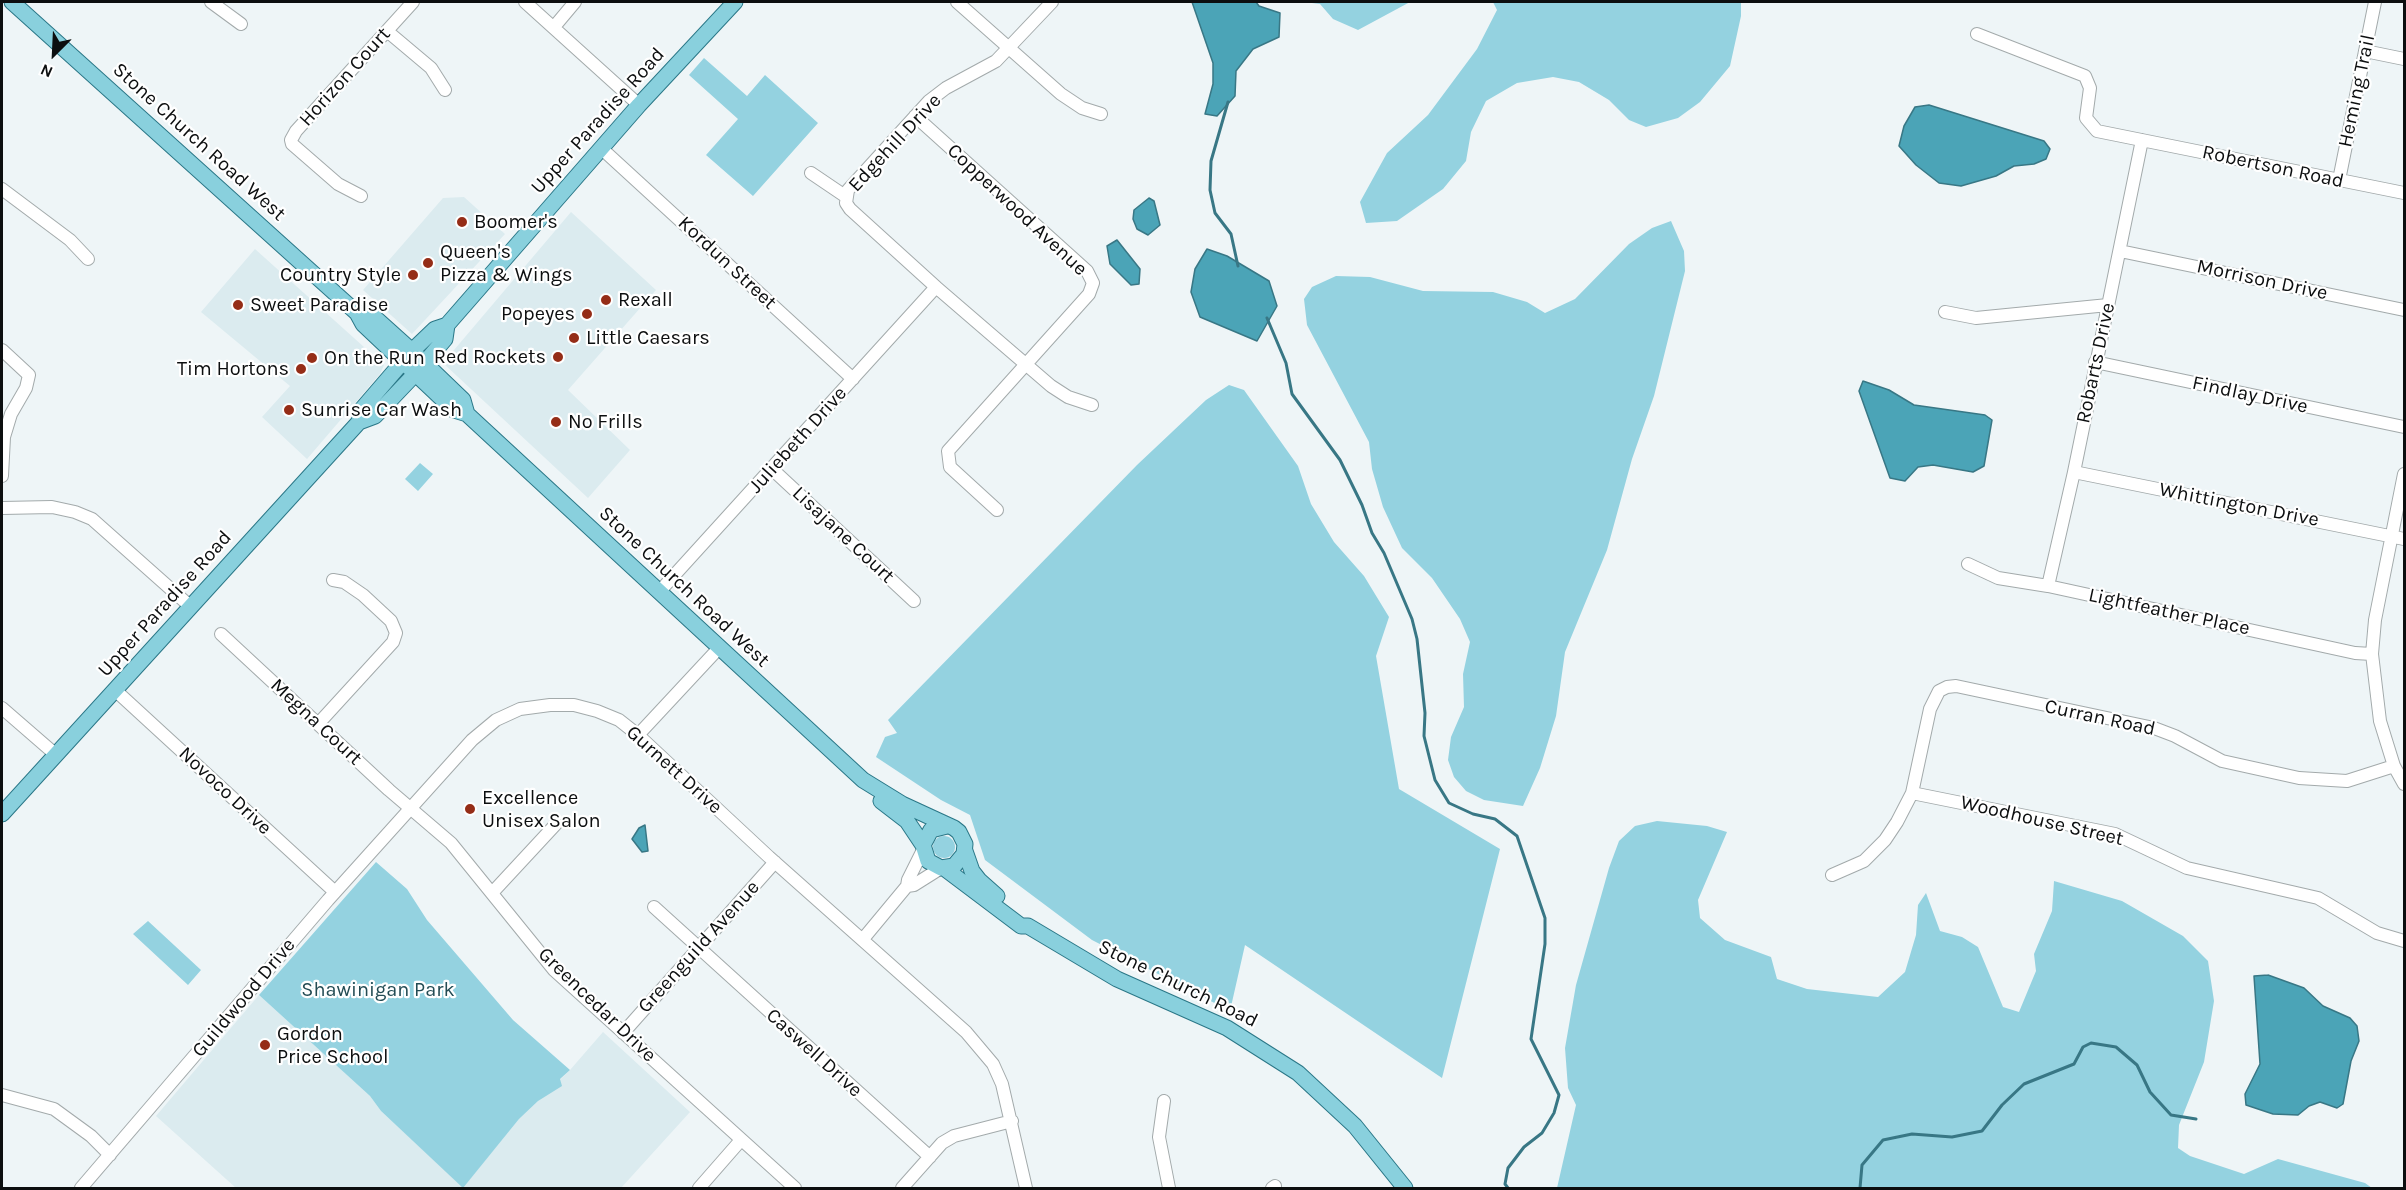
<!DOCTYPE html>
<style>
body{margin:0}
#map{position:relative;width:2406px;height:1190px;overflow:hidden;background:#eef5f7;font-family:Karla,sans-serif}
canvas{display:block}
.frame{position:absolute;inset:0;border:3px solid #0c0e0f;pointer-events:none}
.north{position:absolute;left:24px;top:24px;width:60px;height:60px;-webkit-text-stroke:4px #fff;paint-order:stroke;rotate:204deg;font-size:16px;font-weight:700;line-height:24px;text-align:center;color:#0c0e0f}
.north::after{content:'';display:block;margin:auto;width:21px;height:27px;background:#0c0e0f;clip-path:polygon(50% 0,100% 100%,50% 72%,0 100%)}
</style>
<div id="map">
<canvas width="2406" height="1190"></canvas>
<div class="frame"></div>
<div class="north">N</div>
</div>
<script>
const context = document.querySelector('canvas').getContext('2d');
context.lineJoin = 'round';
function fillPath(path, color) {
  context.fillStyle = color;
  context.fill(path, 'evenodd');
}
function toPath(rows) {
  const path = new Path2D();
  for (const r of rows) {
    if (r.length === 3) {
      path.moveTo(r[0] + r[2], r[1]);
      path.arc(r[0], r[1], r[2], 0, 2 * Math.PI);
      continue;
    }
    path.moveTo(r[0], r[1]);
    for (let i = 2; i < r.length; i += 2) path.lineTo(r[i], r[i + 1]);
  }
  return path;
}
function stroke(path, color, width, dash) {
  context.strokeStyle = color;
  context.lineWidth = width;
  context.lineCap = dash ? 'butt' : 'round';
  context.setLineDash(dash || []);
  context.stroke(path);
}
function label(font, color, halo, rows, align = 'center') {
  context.font = font + ' Karla,sans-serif';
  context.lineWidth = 4.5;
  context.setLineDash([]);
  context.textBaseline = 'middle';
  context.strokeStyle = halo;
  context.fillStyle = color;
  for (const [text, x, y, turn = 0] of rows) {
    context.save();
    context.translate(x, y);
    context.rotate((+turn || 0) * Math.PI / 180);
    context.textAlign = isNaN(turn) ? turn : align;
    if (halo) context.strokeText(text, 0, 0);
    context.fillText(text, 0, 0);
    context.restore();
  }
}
const built = toPath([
 [464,197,505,234,412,334,363,290,443,198],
 [571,212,656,290,568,390,630,450,588,498,443,363],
 [255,249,384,365,380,374,307,459,262,417,290,386,201,312],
 [259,995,370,1096,381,1111,463,1187,519,1119,570,1070,603,1032,690,1112,621,1188,236,1188,156,1116]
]);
const green = toPath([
 [1304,2,1410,2,1358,30,1333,19,1320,4],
 [1493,2,1741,2,1741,16,1730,66,1700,102,1678,118,1646,127,1629,120,1609,100,1579,82,1553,77,1517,83,1486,101,1471,132,1466,161,1443,189,1397,221,1366,223,1360,202,1387,153,1428,115,1477,49,1497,10],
 [704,58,747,96,765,75,818,123,753,196,706,155,738,119,689,75],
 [1671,221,1684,251,1685,271,1654,396,1632,459,1607,550,1565,652,1556,716,1540,768,1523,806,1484,800,1466,791,1454,777,1448,760,1451,737,1464,707,1463,674,1470,642,1460,619,1432,578,1402,548,1383,507,1372,469,1369,442,1307,325,1304,299,1312,287,1336,276,1370,277,1423,291,1493,292,1527,302,1545,313,1575,299,1629,244,1652,228],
 [1229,385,1244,390,1298,466,1311,504,1334,542,1364,576,1389,617,1376,656,1399,789,1500,849,1442,1078,1245,945,1230,1011,1092,940,985,860,970,815,941,800,876,757,885,737,897,733,888,720,1137,465,1206,400],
 [420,463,433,474,418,491,405,479],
 [1657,821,1707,826,1727,832,1698,900,1700,918,1725,940,1771,957,1777,979,1807,989,1878,997,1905,972,1916,935,1918,905,1926,893,1940,931,1962,937,1978,947,2003,1007,2019,1012,2036,971,2034,954,2052,911,2054,881,2122,901,2183,936,2208,961,2214,1001,2204,1062,2179,1125,2178,1148,2190,1156,2244,1174,2278,1159,2365,1183,2372,1188,1557,1188,1576,1105,1568,1088,1565,1048,1576,985,1609,868,1619,841,1635,826],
 [944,847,11],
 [376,862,407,889,427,920,513,1020,570,1070,560,1079,562,1086,538,1101,519,1119,463,1188,381,1111,370,1096,259,995],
 [148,921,201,970,188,985,133,934]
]);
const water = toPath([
 [1192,2,1256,2,1259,6,1280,13,1279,37,1253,49,1236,71,1235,96,1217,116,1205,114,1213,84,1213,63,1192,2],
 [1929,105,2044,141,2050,149,2046,159,2034,164,2014,166,1996,176,1961,186,1939,183,1916,165,1899,146,1904,126,1915,107,1929,105],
 [1149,198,1154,201,1160,225,1148,235,1137,229,1133,219,1134,210,1149,198],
 [1117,240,1140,269,1139,284,1131,285,1110,264,1107,246,1117,240],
 [1207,249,1227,256,1269,281,1277,306,1257,341,1200,317,1191,292,1195,269,1207,249],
 [1863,381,1889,390,1914,405,1985,415,1992,420,1984,466,1973,472,1933,465,1918,467,1905,481,1890,478,1859,391,1863,381],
 [645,825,648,851,642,852,632,839,639,828,645,825],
 [2268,975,2304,988,2323,1006,2350,1018,2357,1026,2359,1041,2351,1061,2343,1104,2337,1108,2320,1102,2309,1106,2298,1115,2273,1114,2246,1105,2245,1094,2260,1064,2254,976,2268,975]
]);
const stream = toPath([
 [1228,102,1211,161,1210,190,1215,213,1231,234,1238,266],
 [1267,318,1286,363,1292,394,1340,460,1362,505,1372,533,1384,553,1412,619,1417,639,1425,713,1424,736,1435,780,1449,803,1473,814,1495,819,1517,836,1545,918,1545,944,1531,1039,1559,1095,1554,1113,1542,1133,1524,1147,1508,1168,1505,1184,1508,1188],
 [1860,1188,1862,1165,1883,1140,1912,1134,1952,1137,1982,1131,2002,1105,2024,1084,2074,1064,2083,1047,2091,1043,2116,1047,2137,1065,2150,1092,2171,1115,2196,1119]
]);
const minor = toPath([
 [211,2,241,24],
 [525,2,639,105],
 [957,2,1061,94,1082,108,1101,114],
 [1052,2,996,61,946,88,929,101,848,190,846,203,850,209,936,287,1051,386,1068,397,1092,405],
 [554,27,575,2],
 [387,31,431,68,445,90],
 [1977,34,2085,76,2090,88,2086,118,2097,131,2404,193],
 [2365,51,2404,59],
 [915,116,1087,271,1093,283,1089,294,948,451,950,467,997,510],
 [601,148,853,379],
 [811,173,845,196],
 [2339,180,2375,2],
 [2,189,70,240,88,259],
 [361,196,338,184,292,144,291,140,296,131,413,2],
 [2120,251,2404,310],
 [1945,312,1976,318,2108,305],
 [2,350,29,375,26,388,11,414,4,437,2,476],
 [2095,362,2404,427],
 [772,469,914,601],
 [2074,472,2404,539],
 [2404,474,2375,620,2372,654,2380,721,2394,766,2404,784],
 [2,508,52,507,75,512,92,519,191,607],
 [1968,564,1998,578,2048,586,2355,653,2372,654],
 [2048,586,2074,472,2142,140],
 [659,592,936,287],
 [221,634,389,790,451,843,554,970,795,1188],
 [115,690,335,892],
 [2,708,55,754],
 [318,724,393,642,396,633,391,621,363,595,344,582,333,580],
 [638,735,719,648],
 [1912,793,2115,834,2187,868,2318,898,2377,933,2404,941],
 [1832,875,1864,861,1885,840,1897,822,1912,793,1930,709,1939,691,1947,687,1956,686,2154,728,2175,736,2222,761,2299,778,2347,781,2394,766],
 [907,886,914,885,941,868],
 [492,893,556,824],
 [654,907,930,1157],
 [863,939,907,886,908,880,923,850],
 [623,1033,775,862],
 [2,1095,54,1109,91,1136,110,1155],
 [1164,1101,1159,1137,1169,1188],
 [81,1188,328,900,472,740,496,720,520,709,550,705,574,705,597,711,619,720,638,735,769,857,966,1032,993,1064,1002,1084,1026,1188],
 [699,1188,741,1140],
 [902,1188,942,1143,954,1136,1012,1121],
 [1272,1188,1275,1186]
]);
const major = toPath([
 [12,2,357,313,363,324,454,410,467,414,863,780,902,804,954,828,959,832,965,844,964,854,954,866,941,868,928,861,923,845,931,830,947,826],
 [357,313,372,315,412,351,463,400,467,414],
 [359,422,375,416,415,374,445,339,447,325],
 [881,801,907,821,923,845],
 [2,814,359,422,362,409,412,351,435,329,447,325,639,105,735,2],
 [965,851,972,871,979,880,997,896],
 [944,868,1021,926,1028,926,1117,979,1227,1028,1298,1073,1355,1126,1405,1188]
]);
const markers = [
 [462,222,6,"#952d17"],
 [428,263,6,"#952d17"],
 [413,275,6,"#952d17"],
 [606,300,6,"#952d17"],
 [238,305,6,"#952d17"],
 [587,314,6,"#952d17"],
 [574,338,6,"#952d17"],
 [558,357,6,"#952d17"],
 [312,358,6,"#952d17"],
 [301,369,6,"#952d17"],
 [289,410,6,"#952d17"],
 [556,422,6,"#952d17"],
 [470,809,6,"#952d17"],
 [265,1045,6,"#952d17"]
];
const streetNames = [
 ["Horizon Court",345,77,-48],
 ["Heming Trail",2357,91,-78],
 ["Upper Paradise Road",598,121,-48],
 ["Stone Church Road West",199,142,42],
 ["Edgehill Drive",895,143,-47],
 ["Robertson Road",2273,167,12],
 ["Copperwood Avenue",1017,210,43],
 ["Kordun Street",727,263,43],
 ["Morrison Drive",2262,280,12],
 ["Robarts Drive",2096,363,-78],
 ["Findlay Drive",2250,395,12],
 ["Juliebeth Drive",798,440,-48],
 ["Whittington Drive",2239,505,11],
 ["Lisajane Court",843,535,43],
 ["Stone Church Road West",684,587,43],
 ["Upper Paradise Road",165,604,-48],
 ["Lightfeather Place",2169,612,12],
 ["Curran Road",2100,718,12],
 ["Megna Court",316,722,43],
 ["Gurnett Drive",674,770,42],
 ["Novoco Drive",225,791,43],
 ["Woodhouse Street",2042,821,13],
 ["Greenguild Avenue",699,947,-48],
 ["Stone Church Road",1178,984,26],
 ["Guildwood Drive",244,998,-50],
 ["Greencedar Drive",597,1005,44],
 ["Caswell Drive",814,1053,42]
];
const poiNames = [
 ["Boomer's",474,222],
 ["Queen's",440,252],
 ["Pizza & Wings",440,275],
 ["Country Style",401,275,"right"],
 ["Rexall",618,300],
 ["Sweet Paradise",250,305],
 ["Popeyes",575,314,"right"],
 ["Little Caesars",586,338],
 ["Red Rockets",546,357,"right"],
 ["On the Run",324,358],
 ["Tim Hortons",289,369,"right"],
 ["Sunrise Car Wash",301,410],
 ["No Frills",568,422],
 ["Excellence",482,798],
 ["Unisex Salon",482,821],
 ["Gordon",277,1034],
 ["Price School",277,1057]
];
const parkNames = [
 ["Shawinigan Park",378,990]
];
fillPath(built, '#dbebef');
fillPath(green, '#94d2e0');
fillPath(water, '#4ba4b7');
stroke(water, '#387785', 1.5);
stroke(stream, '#387785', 3);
stroke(minor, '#a3aaab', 14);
stroke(major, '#2a7787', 17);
stroke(minor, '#fff', 12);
stroke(major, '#89d0dd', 15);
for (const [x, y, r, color] of markers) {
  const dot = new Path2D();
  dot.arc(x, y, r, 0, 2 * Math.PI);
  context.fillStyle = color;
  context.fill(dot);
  stroke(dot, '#fff', 2);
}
label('20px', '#0c0e0f', '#fff', streetNames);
label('20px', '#0c0e0f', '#fff', poiNames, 'left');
label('20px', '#234c54', '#fff', parkNames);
</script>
